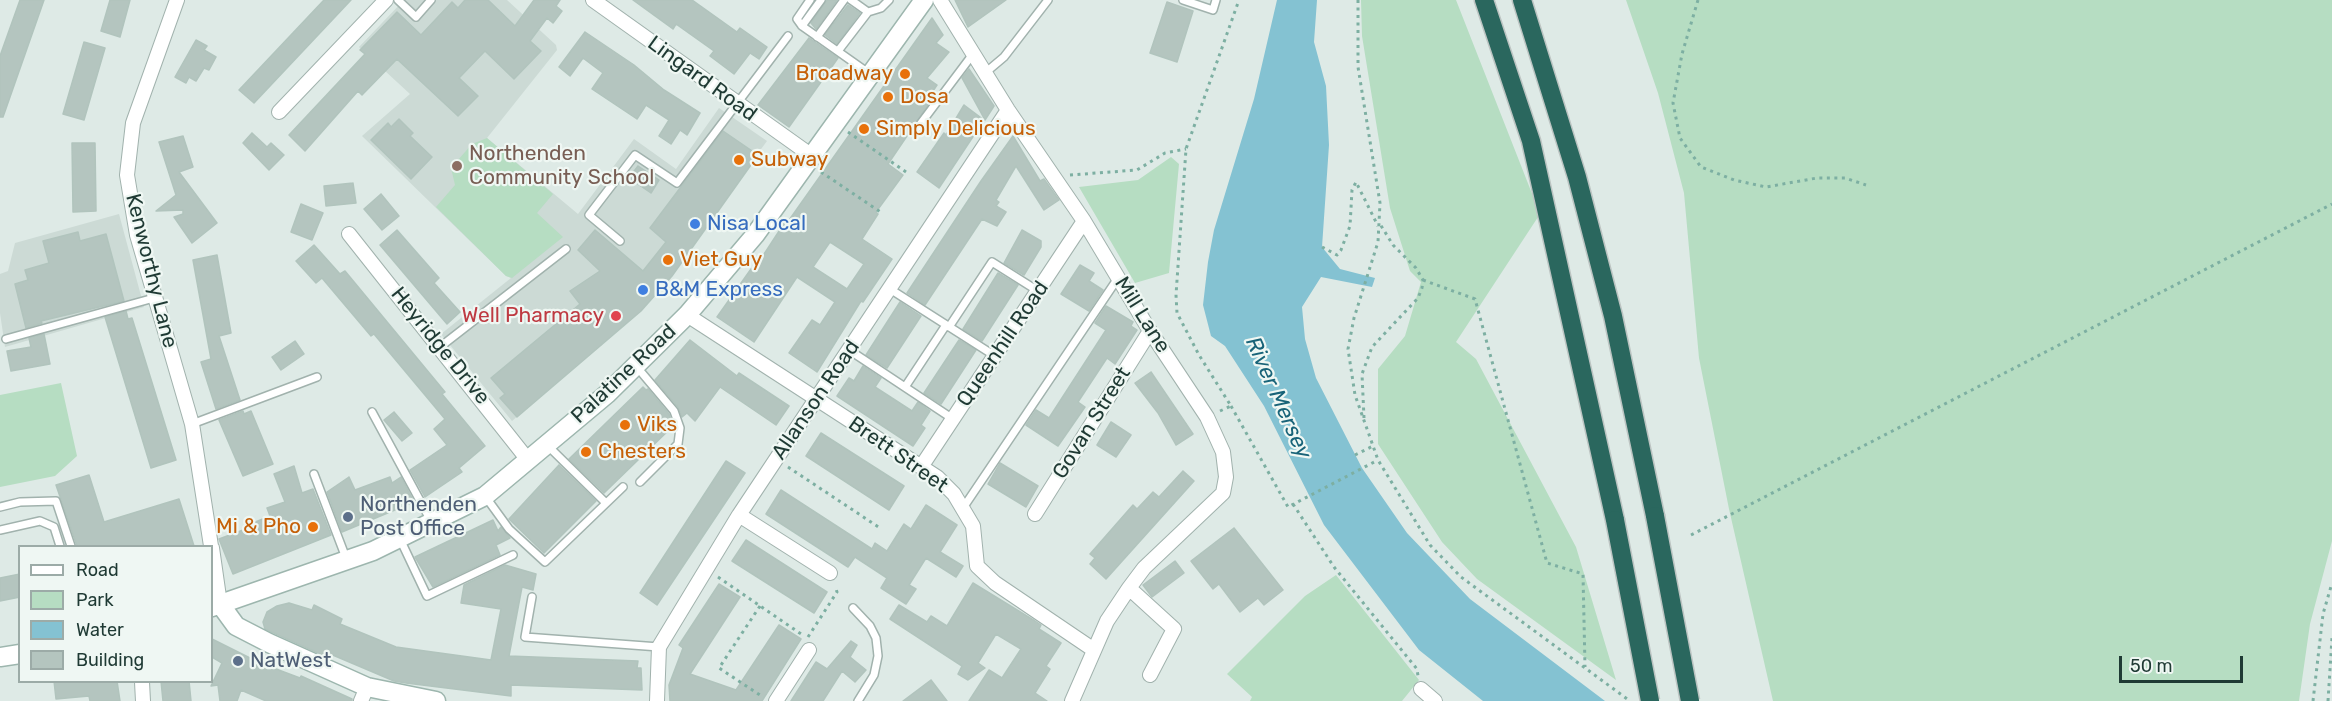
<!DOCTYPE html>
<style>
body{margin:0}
#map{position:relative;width:2332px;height:701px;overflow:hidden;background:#deeae6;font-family:Rubik,sans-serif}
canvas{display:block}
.legend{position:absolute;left:18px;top:545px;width:195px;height:138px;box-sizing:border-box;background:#eff7f3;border:2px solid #9caba7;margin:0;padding:8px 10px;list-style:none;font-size:18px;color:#1f3a34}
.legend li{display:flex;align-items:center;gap:12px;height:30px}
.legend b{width:30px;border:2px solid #9caba7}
.scale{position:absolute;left:2119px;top:656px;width:124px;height:27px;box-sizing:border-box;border:3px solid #1f3a34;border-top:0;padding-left:8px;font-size:18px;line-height:21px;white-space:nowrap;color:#1f3a34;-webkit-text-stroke:4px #eff7f3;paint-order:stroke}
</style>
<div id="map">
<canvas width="2332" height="701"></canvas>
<ul class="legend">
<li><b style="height:8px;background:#fff"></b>Road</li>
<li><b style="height:16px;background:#b6ddc2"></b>Park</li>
<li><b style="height:16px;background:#84c2d2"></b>Water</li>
<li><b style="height:16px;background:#b4c5bf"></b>Building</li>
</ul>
<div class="scale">50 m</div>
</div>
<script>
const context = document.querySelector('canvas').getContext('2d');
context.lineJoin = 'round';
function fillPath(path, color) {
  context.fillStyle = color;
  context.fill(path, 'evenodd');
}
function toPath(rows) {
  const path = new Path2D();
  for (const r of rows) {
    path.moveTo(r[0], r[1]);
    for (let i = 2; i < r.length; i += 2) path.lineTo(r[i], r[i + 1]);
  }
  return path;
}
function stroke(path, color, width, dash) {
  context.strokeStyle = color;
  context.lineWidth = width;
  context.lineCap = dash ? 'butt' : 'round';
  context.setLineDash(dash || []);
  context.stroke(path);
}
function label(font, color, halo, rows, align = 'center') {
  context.font = font + ' Rubik,sans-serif';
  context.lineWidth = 4.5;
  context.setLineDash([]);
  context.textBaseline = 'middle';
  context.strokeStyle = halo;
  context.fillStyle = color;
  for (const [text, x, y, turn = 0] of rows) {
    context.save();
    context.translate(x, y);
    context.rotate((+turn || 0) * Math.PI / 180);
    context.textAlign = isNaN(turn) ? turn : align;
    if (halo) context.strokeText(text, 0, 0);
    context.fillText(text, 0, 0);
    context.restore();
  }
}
const built = toPath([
 [404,0,507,0,556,45,557,50,487,138,578,214,634,139,676,169,719,108,767,141,714,213,601,344,512,421,441,334,511,278,506,276,362,136,410,94,359,47],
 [119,214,144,307,5,347,0,313,0,274,8,271,15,243]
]);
const green = toPath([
 [1361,0,1456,0,1540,214,1456,342,1476,359,1576,547,1616,680,1477,579,1442,542,1378,444,1378,369,1405,336,1421,282,1410,271,1390,208,1362,36],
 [1626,0,2332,0,2332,541,2310,624,2299,701,1773,701,1729,509,1699,358,1684,193,1658,93],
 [487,138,553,194,537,213,563,237,512,278,506,276,436,207,455,185,451,168,472,144],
 [1171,157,1179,164,1169,273,1135,283,1079,187,1138,180],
 [61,383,77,456,55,476,0,487,0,395],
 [1336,575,1419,680,1402,701,1250,701,1252,697,1227,674,1305,596]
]);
const water = toPath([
 [1277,0,1317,0,1314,42,1326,86,1329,145,1322,247,1340,269,1375,278,1372,287,1321,277,1302,307,1305,339,1316,378,1362,468,1407,533,1470,599,1605,701,1483,701,1419,650,1324,525,1264,406,1225,346,1211,336,1203,305,1208,262,1214,230,1254,99]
]);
const building = toPath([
 [20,0,44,0,3,117,0,117,0,56,20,0],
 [110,0,130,0,120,37,101,31,110,0],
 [324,0,351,0,254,103,239,90,324,0],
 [465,0,488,0,515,26,534,0,560,0,556,6,562,11,553,23,547,18,530,41,541,51,514,79,485,51,459,78,478,96,458,116,397,59,362,95,358,91,305,151,289,135,365,54,360,50,397,12,421,35,452,2,458,8,465,0],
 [633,0,692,0,737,32,740,28,767,47,759,59,750,53,734,74,710,56,714,51,676,24,673,29,633,0],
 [827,0,837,0,816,29,811,23,827,0],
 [955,0,1006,0,968,27,955,0],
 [1167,2,1193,11,1177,62,1150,53,1167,2],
 [848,5,860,13,837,44,825,35,848,5],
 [932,18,943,35,936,43,949,52,927,78,937,85,925,103,928,105,888,164,903,175,876,212,878,214,862,239,892,259,863,302,861,301,817,372,789,353,812,320,820,325,835,302,797,277,754,342,717,317,751,269,753,271,785,222,787,223,932,18],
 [830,242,864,264,847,289,813,267,830,242],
 [585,32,634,65,664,90,700,113,687,135,680,130,671,144,659,136,669,120,646,105,637,119,592,89,603,73,583,58,570,76,559,67,585,32],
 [809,38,838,58,789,127,758,105,809,38],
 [196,40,207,46,204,50,216,57,209,70,204,68,196,81,189,77,186,83,175,77,196,40],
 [84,42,105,48,84,120,63,114,84,42],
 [969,69,994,106,985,120,962,78,969,69],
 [964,105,984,120,939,188,917,172,944,133,946,135,964,105],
 [399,119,413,133,410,136,432,157,411,179,371,140,388,123,391,127,399,119],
 [723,131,758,155,672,276,641,311,517,417,500,398,505,394,491,378,580,304,570,291,600,271,578,250,595,230,643,271,666,242,650,228,723,131],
 [252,133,267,147,271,143,284,155,269,170,243,143,252,133],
 [183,136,193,167,179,172,217,223,192,243,174,217,183,214,183,210,156,211,176,195,159,142,183,136],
 [1013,136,1040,181,1044,179,1059,200,1044,210,1016,166,996,200,999,202,996,206,1006,212,997,226,982,219,925,305,907,293,981,181,1013,136],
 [72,143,95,143,96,211,73,212,72,143],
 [638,166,659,180,651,193,629,178,638,166],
 [353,183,356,203,326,206,324,186,353,183],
 [381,194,399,216,382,230,364,209,381,194],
 [301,204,323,213,312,240,291,232,301,204],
 [397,230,439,278,434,283,460,312,447,324,380,245,397,230],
 [1022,230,1041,241,1041,247,1024,275,1004,263,1022,230],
 [78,232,80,241,106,234,124,301,41,321,42,323,26,328,15,284,28,280,25,270,49,263,43,241,78,232],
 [314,245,340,274,345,271,445,392,442,394,485,446,459,468,462,472,425,497,410,470,447,445,434,429,445,419,374,334,371,336,322,278,316,283,296,261,314,245],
 [217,255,231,333,219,336,240,400,216,409,201,362,211,359,193,260,217,255],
 [1080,265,1094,273,1089,281,1103,290,1089,311,1061,294,1080,265],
 [998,273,1018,285,982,341,963,329,998,273],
 [900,302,921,316,887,368,866,355,900,302],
 [1106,306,1133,322,1131,326,1137,330,1115,364,1107,358,1078,402,1085,407,1058,446,1026,425,1036,410,1049,418,1106,330,1095,323,1106,306],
 [126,311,128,319,132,318,176,460,151,468,105,317,126,311],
 [44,334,50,364,11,371,7,351,31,347,29,338,44,334],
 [690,340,737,376,739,373,789,406,776,425,720,387,695,421,687,413,682,417,678,407,655,380,690,340],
 [959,340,976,350,941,404,924,393,959,340],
 [295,341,304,354,281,370,272,357,295,341],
 [863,366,881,378,875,387,912,411,918,402,930,411,921,425,925,428,913,446,837,396,849,378,854,381,863,366],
 [1151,372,1193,434,1176,445,1158,413,1135,383,1151,372],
 [643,387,646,390,648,389,669,414,673,426,604,493,569,459,643,387],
 [243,411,244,414,251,411,273,464,243,476,219,420,243,411],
 [394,412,412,433,402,441,384,420,394,412],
 [1111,422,1131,435,1116,457,1097,445,1111,422],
 [821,433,904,486,889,510,806,456,821,433],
 [726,461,745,473,657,605,640,593,726,461],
 [1000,463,1038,486,1026,507,988,484,1000,463],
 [559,465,596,501,544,553,509,519,559,465],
 [294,466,302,493,313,489,331,535,233,574,219,539,254,526,253,523,270,516,267,508,285,502,274,474,294,466],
 [1183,471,1194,481,1106,579,1090,564,1095,558,1090,554,1133,505,1137,509,1153,492,1159,497,1183,471],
 [89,475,104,522,179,499,194,546,77,546,56,485,89,475],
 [349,477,355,490,390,477,392,483,401,477,414,502,342,532,327,492,349,477],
 [781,490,872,549,875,543,887,551,904,524,911,529,926,505,957,525,940,552,963,566,956,577,926,558,909,585,916,589,906,604,881,588,887,578,855,557,848,567,766,514,781,490],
 [493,520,498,531,501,527,510,538,496,545,500,555,433,587,415,557,493,520],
 [1234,528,1283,590,1264,605,1258,598,1240,612,1219,584,1213,589,1191,561,1234,528],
 [746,540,827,592,814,613,732,561,746,540],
 [1175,561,1184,573,1152,597,1143,585,1175,561],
 [505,565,536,574,533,590,522,587,509,656,638,661,637,668,641,668,642,690,511,685,511,696,406,683,394,681,328,653,325,656,265,629,263,622,267,612,277,606,289,603,312,610,314,605,342,619,340,624,396,647,491,660,501,609,461,603,464,585,505,565],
 [20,574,20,597,0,601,0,578,20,574],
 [973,583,1035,621,1041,625,1039,629,1061,643,1046,666,1050,669,1035,693,1047,701,969,701,989,670,1002,678,1021,649,996,634,978,663,985,668,968,680,958,674,962,666,890,619,899,605,927,622,931,616,947,626,973,583],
 [719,584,740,597,690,674,736,690,779,625,801,639,762,701,670,701,669,685,683,648,679,645,719,584],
 [212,639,260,663,300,678,301,676,352,699,352,701,266,701,241,690,237,701,220,701,218,685,211,686,222,663,212,657,212,639],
 [851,641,857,645,850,657,866,670,855,682,842,671,823,701,791,701,816,662,827,669,851,641],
 [931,680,947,701,903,701,931,680],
 [54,681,117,681,120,701,90,701,89,696,56,699,54,681],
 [161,681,189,681,191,701,163,701,161,681]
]);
const path = toPath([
 [1358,0,1358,67,1380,203,1378,242,1354,318,1348,349,1355,395,1378,460,1430,545,1461,577,1630,701],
 [1698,0,1682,54,1673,103,1680,138,1701,167,1734,180,1766,187,1817,178,1845,178,1866,185],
 [848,132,906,172],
 [821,172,882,213],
 [1070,175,1137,170,1165,153,1186,149],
 [1322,247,1337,255,1341,250,1350,226,1352,190,1356,182,1378,226],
 [1423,280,1475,299,1547,563,1583,574,1585,667],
 [1231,406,1288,507,1378,460],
 [1220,411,1231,406,1199,355,1177,313,1176,295,1186,149,1239,0],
 [1364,418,1362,374,1372,347,1418,298,1422,288,1423,280,1416,268,1393,245,1380,224],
 [1355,455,1373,446],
 [788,467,880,528],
 [1293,504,1334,567,1417,669,1418,676],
 [1691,535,2332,204],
 [718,577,804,636],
 [760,606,719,668,763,697],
 [808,637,837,592,835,586],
 [2313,701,2323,614,2332,583],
 [2328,701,2332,638]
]);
const lane = toPath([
 [398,0,416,17,431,0],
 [821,0,802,26,870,74],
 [851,0,868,12,881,8,889,0],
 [1183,0,1213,10,1216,0],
 [802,26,797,19,810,0],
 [817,37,844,0],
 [838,51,868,12],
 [985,73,1004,57,1048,0],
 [915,131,973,54],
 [620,241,589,215,635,155,677,183,788,36],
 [890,289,995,356],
 [949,327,992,262,1038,291],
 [6,339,154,298],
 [440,347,566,249],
 [849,350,953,419],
 [636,366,674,411,680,428,678,444,640,482],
 [905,387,946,325],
 [372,412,431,521],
 [192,424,317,377],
 [547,445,606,503],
 [314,474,346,558],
 [485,496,509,529,545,562,623,487],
 [0,507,20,502,56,501,71,546],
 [963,508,1118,278],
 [0,530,40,521,54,527,60,546],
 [400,539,427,596,513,555],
 [532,597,525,637,659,647],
 [853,608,870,626,876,638,878,656,874,675,858,701]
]);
const street = toPath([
 [177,0,133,123,127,175,137,235,192,424,211,546],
 [593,0,812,156],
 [940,0,1008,110,1084,221,1150,331,1207,417,1223,452,1226,477,1223,493,1144,568,1129,588,1107,621,1072,701],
 [279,112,386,0],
 [349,234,528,460],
 [687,315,937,477,954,494,973,526,977,566,995,583,1094,650],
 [921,467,1084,221],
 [1035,514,1150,331],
 [739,515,830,573],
 [212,548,220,604],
 [1129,588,1174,629,1150,675],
 [142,682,143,701],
 [1421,689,1435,701],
 [361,701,367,687],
 [657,701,659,647,739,515,1008,110],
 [776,701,809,650]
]);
const secondary = toPath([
 [220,604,236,626,269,643,367,687,436,701],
 [212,607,373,551,485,496,607,394,687,315,755,235,924,0],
 [0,657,20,654]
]);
const highway = toPath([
 [1484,0,1531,141,1615,520],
 [1522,0,1577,177,1613,316,1655,516]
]);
const highwayBridge = toPath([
 [1655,516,1690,701],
 [1615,520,1650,701]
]);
const markers = [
 [905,74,6,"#e8710a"],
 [888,97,6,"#e8710a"],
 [864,129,6,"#e8710a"],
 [739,160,6,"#e8710a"],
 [457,166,6,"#8d6e63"],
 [695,224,6,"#3f7fe0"],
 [668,260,6,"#e8710a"],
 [643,290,6,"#3f7fe0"],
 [616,316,6,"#e0444e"],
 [625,425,6,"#e8710a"],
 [586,452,6,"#e8710a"],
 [348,517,6,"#5c6f8a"],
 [313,527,6,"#e8710a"],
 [238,661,6,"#5c6f8a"]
];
const foodNames = [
 ["Broadway",893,74,"right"],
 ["Dosa",900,97],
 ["Simply Delicious",876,129],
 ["Subway",751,160],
 ["Viet Guy",680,260],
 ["Viks",637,425],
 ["Chesters",598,452],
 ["Mi & Pho",301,527,"right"]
];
const streetNames = [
 ["Lingard Road",702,79,36],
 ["Kenworthy Lane",151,271,76],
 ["Mill Lane",1142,315,58],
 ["Queenhill Road",1003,344,-56],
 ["Heyridge Drive",440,346,51],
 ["Palatine Road",624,374,-43],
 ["Allanson Road",816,400,-56],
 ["Govan Street",1092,423,-58],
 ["Brett Street",898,455,35]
];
const educationNames = [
 ["Northenden",469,154],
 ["Community School",469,178]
];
const shopNames = [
 ["Nisa Local",707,224],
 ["B&M Express",655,290]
];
const healthNames = [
 ["Well Pharmacy",604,316]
];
const serviceNames = [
 ["Northenden",360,505],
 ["Post Office",360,529],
 ["NatWest",250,661]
];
const waterNames = [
 ["River Mersey",1278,398,66]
];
fillPath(built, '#ccdad5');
fillPath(green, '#b6ddc2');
fillPath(water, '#84c2d2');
fillPath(building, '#b4c5bf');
stroke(building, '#b1c4bd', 1.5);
stroke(lane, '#a1b2ad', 10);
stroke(street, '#a1b2ad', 16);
stroke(secondary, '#9db6ae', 21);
stroke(highway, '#bcc4c2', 21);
stroke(path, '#7dafa2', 3, [3, 4.5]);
stroke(lane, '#fff', 7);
stroke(street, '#fff', 14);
stroke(secondary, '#fff', 18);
stroke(highway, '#2a675e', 18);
stroke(highwayBridge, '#bcc4c2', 21, []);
stroke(highwayBridge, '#2a675e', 18);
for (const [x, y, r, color] of markers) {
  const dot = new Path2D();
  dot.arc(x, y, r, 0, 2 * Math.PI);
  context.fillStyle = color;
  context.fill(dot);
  stroke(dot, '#eff7f3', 2);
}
label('21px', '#c56008', '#eff7f3', foodNames, 'left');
label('21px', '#1f3a34', '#eff7f3', streetNames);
label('21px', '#785e54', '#eff7f3', educationNames, 'left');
label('21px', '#366cbe', '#eff7f3', shopNames, 'left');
label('21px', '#be3a42', '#eff7f3', healthNames, 'right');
label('21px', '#4e5e75', '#eff7f3', serviceNames, 'left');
label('italic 22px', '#186378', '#eff7f3', waterNames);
</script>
